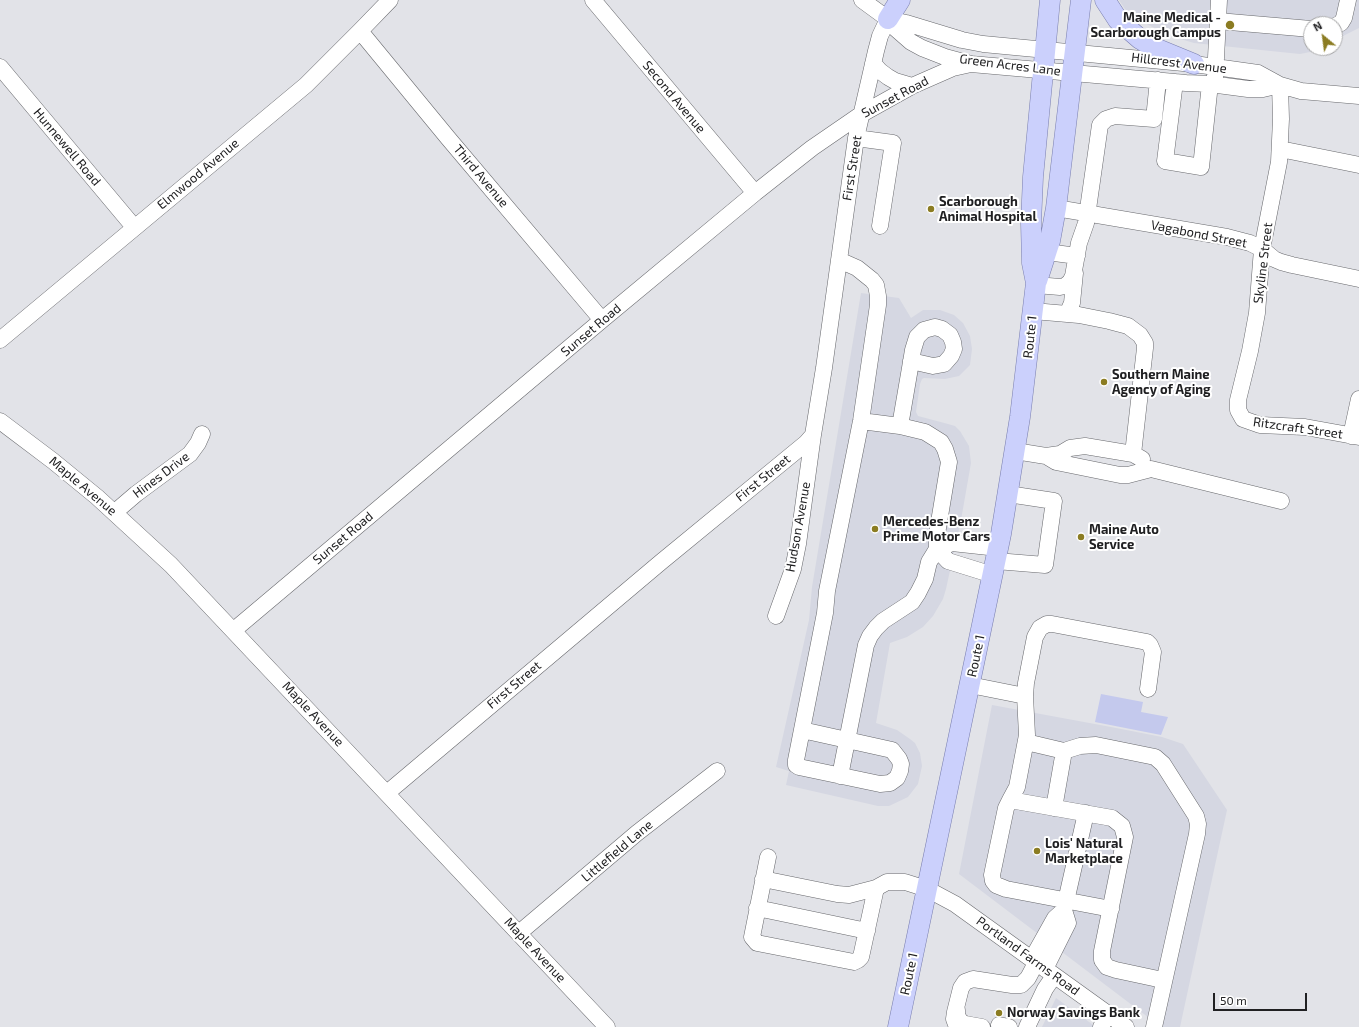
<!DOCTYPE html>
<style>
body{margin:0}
#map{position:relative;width:1359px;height:1027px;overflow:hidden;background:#e2e3e8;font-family:"Exo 2",sans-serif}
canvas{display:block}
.north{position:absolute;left:1303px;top:16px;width:40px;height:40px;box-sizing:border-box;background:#fff;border:1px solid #a6a6a7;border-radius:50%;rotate:331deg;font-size:11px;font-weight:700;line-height:16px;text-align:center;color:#202022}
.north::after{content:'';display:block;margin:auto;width:14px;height:18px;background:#8b7c22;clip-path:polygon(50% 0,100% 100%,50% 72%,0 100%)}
.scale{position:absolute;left:1213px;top:993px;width:94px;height:18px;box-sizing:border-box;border:2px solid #202022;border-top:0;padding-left:5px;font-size:12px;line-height:14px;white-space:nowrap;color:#202022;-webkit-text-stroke:3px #fff;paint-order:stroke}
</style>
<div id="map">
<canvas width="1359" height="1027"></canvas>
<div class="north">N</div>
<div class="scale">50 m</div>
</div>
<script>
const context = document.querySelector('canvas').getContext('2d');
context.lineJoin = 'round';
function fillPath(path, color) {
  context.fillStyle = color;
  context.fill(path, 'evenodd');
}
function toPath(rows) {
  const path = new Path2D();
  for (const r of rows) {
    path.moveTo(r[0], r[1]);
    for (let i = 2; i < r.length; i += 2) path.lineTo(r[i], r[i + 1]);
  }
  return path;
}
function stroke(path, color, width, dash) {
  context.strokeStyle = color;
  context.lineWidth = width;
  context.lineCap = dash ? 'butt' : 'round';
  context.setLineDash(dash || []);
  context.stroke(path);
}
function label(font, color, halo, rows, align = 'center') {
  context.font = font + ' "Exo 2",sans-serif';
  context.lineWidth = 4;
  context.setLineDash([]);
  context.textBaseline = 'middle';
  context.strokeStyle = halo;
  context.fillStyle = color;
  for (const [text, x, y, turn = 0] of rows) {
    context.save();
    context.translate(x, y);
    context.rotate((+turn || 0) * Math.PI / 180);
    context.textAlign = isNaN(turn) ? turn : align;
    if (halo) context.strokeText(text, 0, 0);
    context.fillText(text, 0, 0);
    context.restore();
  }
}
const built = toPath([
 [1119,0,1359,0,1359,28,1335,40,1335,24,1311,24,1311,48,1320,48,1315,51,1300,54,1232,47,1194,43,1167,35,1136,18,1125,9],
 [861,293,899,298,911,318,923,310,940,310,954,315,963,323,970,336,972,349,970,365,959,376,945,379,924,378,922,379,920,384,916,412,918,416,948,424,955,426,960,431,969,446,971,463,961,520,946,589,943,599,933,616,923,627,907,637,890,643,876,723,897,730,910,739,915,743,920,753,922,766,918,784,908,797,889,806,878,806,786,785,789,771,776,767,809,620,812,587],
 [992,705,1111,727,1162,737,1183,744,1227,810,1180,1027,1161,1027,959,874],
 [1056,998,1096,1027,1042,1027]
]);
const green = toPath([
 [1101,694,1143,702,1141,712,1168,717,1161,735,1095,722]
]);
const minor = toPath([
 [593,0,755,193],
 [862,0,888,19,895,28,911,42,922,48,945,57,971,64,1186,83,1210,84,1248,89,1263,89,1280,85],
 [888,19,906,23,962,40,983,44,1194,64,1258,73,1280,85,1301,91,1359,96],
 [1218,21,1311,29],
 [1335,26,1341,23,1344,18,1348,0],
 [360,31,448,138,602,320],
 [873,63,880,71,888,77,895,81,912,86],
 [0,67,134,227],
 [1215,77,1219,0],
 [1175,82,1165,161,1201,167,1210,84],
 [1280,85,1281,119,1279,162,1262,249,1257,313,1250,351,1238,400,1238,410,1243,419,1260,425,1305,427,1359,437],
 [856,138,893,143,880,226],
 [1280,149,1359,165],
 [1056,208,1227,237,1250,243,1262,249,1274,259,1281,262,1292,265,1359,279],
 [1047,252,1077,256],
 [1036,285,1060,287,1065,286,1070,282,1073,276,1079,243,1086,223,1100,125,1106,119,1115,116,1154,119,1158,80],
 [1033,311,1079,315,1109,321,1128,326,1140,335,1145,343,1145,348,1133,454],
 [1067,314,1072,303,1075,273],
 [0,340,306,85,360,31,390,0],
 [0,421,53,461,97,497,171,565,607,1027],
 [900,426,910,368,913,350,917,337,924,330,935,327,942,329,950,335,953,342,954,349,951,356,944,364,933,366,911,361],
 [1351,436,1359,399],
 [1015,451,1046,456,1060,454,1070,448,1085,446,1133,454,1142,459],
 [1046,456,1056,462,1120,475,1128,475,1151,469,1281,501],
 [115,512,136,494,190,454,198,443,202,434],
 [996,561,1045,565,1054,501,1008,494],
 [993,575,948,561,937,549,952,543,998,548],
 [776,616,793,569,798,544,813,435],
 [234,630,602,320,755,193,812,148,860,115,912,86,953,68,971,64],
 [970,685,1025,696,1027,735,1017,787,1010,800,1112,818,1122,826,1125,837,1102,951,1102,960,1107,967,1116,970,1158,979,1164,981],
 [1025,696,1026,683,1035,637,1040,628,1047,624,1052,624,1147,642,1150,645,1153,652,1148,689],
 [802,730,892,750,899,759,901,764,900,771,897,778,890,783,880,784,799,767,796,765,796,760,825,613,827,591,861,421,878,305,878,296,876,285,872,280,857,268,839,260],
 [1026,742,1064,751,1080,746,1096,745,1155,757,1163,764,1196,816,1198,824,1197,834,1154,1027],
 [840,776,866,645,870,636,876,628,883,621,912,602,918,593,925,579,929,562,937,549,937,534,949,462,945,449,941,442,925,432,900,426,861,421],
 [387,793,661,562,806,443,813,435,824,368,856,138,876,51,880,36,888,19],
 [1010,800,1006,808,992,875,993,881,996,885,1006,889,1111,909],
 [1054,808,1064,751],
 [768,857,752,937,757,943,854,962,858,960,861,957,876,888,887,882,905,882,927,889,955,904,1126,1027],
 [763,879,837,894,849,895,876,888],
 [757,908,867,931],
 [519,933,637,833,717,771],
 [1032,959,1055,918,1064,910],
 [1045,969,1068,923,1064,910,1086,813],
 [957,1010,957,1015,960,1021,965,1024,982,1027],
 [999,1025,1009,1027],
 [957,1027,954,1019,955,1012,961,988,965,982,973,979,1012,985,1021,985,1028,978,1036,963],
 [1027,1027,1045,989,1054,976],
 [1101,1027,1108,1014]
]);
const major = toPath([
 [1105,0,1118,20,1140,39,1155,48,1194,64],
 [888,19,900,0],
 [1037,281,1050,241,1056,208,1081,0],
 [898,1027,1001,534,1020,417,1036,283,1032,263,1031,223,1033,177,1050,0]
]);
const markers = [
 [1230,25,5,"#8b7c22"],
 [931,209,4,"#8b7c22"],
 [1104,382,4,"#8b7c22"],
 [875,529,4,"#8b7c22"],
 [1081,537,4,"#8b7c22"],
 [1037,851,4,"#8b7c22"],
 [999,1013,4,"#8b7c22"]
];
const poiNames = [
 ["Maine Medical -",1221,18,"right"],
 ["Scarborough Campus",1221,33,"right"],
 ["Scarborough",939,202],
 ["Animal Hospital",939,217],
 ["Southern Maine",1112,375],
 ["Agency of Aging",1112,390],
 ["Mercedes-Benz",883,522],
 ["Prime Motor Cars",883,537],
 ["Maine Auto",1089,530],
 ["Service",1089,545],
 ["Lois' Natural",1045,844],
 ["Marketplace",1045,859],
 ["Norway Savings Bank",1007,1013]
];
const streetNames = [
 ["Hillcrest Avenue",1179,63,7],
 ["Green Acres Lane",1010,65,7],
 ["Second Avenue",674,97,50],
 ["Sunset Road",895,97,-28],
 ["Hunnewell Road",67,147,50],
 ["First Street",852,168,-81],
 ["Elmwood Avenue",198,174,-40],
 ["Third Avenue",481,176,50],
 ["Vagabond Street",1199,234,11],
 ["Skyline Street",1263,263,-83],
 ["Sunset Road",591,330,-40],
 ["Route 1",1030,337,-84],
 ["Ritzcraft Street",1298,428,8],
 ["Hines Drive",161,475,-37],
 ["First Street",763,478,-39],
 ["Maple Avenue",83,486,40],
 ["Hudson Avenue",798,527,-80],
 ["Sunset Road",343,538,-40],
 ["Route 1",976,656,-78],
 ["First Street",514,685,-40],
 ["Maple Avenue",313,714,47],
 ["Littlefield Lane",617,851,-40],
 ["Maple Avenue",535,950,47],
 ["Portland Farms Road",1028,956,36],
 ["Route 1",909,974,-78]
];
fillPath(built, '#d5d7e2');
fillPath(green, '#c4c9ed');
stroke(minor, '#68696d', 17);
stroke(major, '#797eae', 21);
stroke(minor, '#fff', 16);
stroke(major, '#cbd0fc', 20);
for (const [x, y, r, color] of markers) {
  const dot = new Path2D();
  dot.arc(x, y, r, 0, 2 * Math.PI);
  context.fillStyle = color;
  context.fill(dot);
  stroke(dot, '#fff', 1.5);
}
label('bold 13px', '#202022', '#fff', poiNames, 'left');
label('13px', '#202022', '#fff', streetNames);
</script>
